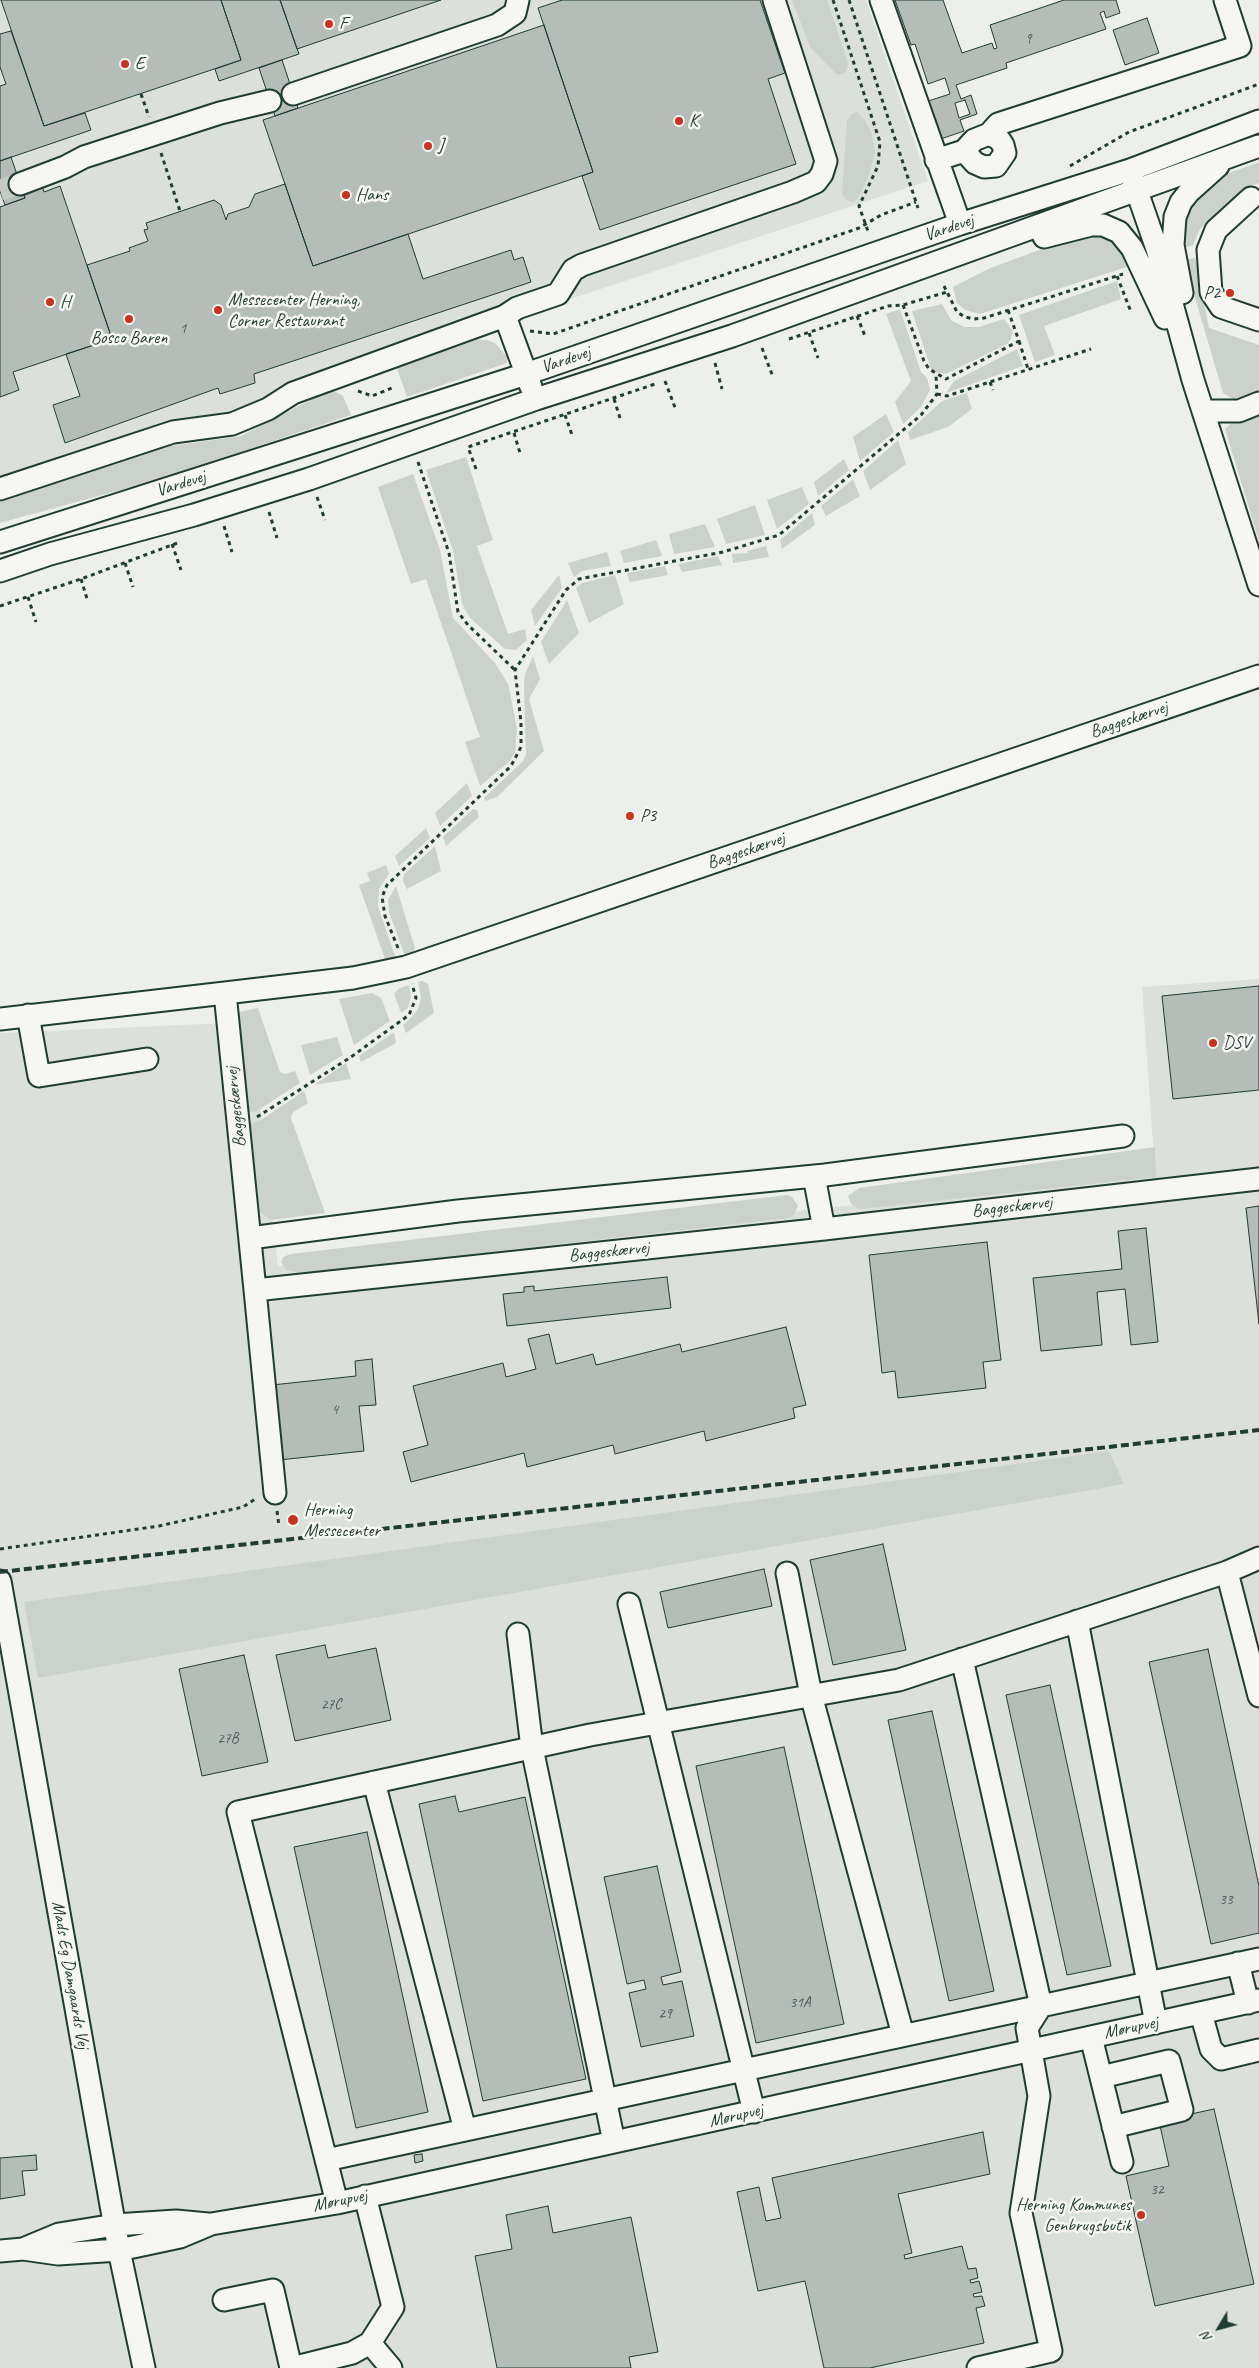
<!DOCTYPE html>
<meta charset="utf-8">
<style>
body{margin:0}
#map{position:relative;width:1259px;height:2368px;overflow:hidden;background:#edefea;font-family:Caveat,sans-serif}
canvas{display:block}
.north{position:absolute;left:1194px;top:2303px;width:50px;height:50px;-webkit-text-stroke:4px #f6f6f2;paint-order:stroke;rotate:233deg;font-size:14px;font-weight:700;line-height:20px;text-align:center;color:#1f3d34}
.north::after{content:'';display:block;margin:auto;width:18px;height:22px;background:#1f3d34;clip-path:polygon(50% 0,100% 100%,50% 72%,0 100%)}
</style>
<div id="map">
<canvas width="1259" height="2368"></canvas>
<div class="north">N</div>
</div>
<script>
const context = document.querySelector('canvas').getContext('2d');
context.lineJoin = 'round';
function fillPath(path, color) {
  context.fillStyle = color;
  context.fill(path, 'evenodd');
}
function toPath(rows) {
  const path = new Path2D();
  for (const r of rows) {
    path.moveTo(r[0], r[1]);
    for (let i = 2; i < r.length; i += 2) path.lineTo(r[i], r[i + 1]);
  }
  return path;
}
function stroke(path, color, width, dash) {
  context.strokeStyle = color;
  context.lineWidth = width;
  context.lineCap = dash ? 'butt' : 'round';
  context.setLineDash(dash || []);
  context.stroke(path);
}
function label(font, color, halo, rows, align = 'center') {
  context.font = font + ' Caveat,sans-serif';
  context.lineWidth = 5;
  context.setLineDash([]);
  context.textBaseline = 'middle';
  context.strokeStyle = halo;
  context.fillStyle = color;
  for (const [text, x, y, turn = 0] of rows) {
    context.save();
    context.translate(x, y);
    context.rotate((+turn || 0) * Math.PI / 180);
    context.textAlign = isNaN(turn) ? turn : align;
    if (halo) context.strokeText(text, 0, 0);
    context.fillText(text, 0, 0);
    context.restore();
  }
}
const built = toPath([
 [0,0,866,0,928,181,0,487],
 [1259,979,1259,2368,0,2368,0,1033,251,1022,278,1266,1155,1173,1142,987]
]);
const green = toPath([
 [792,0,827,0,848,63,846,72,839,75,835,73,810,47],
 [857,112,866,122,872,135,875,153,868,178,858,198,853,202,846,200,842,194,847,120,852,114],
 [1259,162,1259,183,1244,188,1200,229,1193,245,1180,249,1182,218,1213,179],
 [1097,232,1120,243,1133,265,980,314,965,310,957,303,953,287,988,269,1085,233],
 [1195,258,1209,328,1259,345,1259,392,1252,397,1235,400,1223,393,1184,260],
 [1117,281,1121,299,1044,326,1055,355,1035,362,1019,315],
 [942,304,951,320,964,327,979,327,1004,319,1013,331,1011,339,1007,344,946,374,935,372,931,369,912,311],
 [900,309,921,372,927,378,930,390,921,407,903,424,895,402,911,381,886,314],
 [477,340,487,340,495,343,507,357,507,363,407,397,397,368],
 [1017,349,1023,366,946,393,954,381],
 [334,391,343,396,351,415,160,479,0,523,0,502,163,447,241,436,326,392],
 [967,393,972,409,948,427,910,440,908,432,942,401],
 [886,414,894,432,860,461,853,437],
 [1259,417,1259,541,1225,429,1230,424],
 [898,440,906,464,870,490,863,471],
 [466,457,493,540,477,546,508,634,525,629,527,640,516,650,505,649,470,618,465,610,462,603,453,551,426,470],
 [844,459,849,470,818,496,814,482],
 [413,474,440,550,453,618,495,663,508,684,510,693,517,729,515,752,510,761,480,786,465,742,480,737,426,579,411,584,378,487],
 [853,479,860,496,826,516,821,506],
 [802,487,809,504,777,529,767,500],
 [755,505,765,535,726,544,717,519],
 [812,513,815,525,782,549,780,540],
 [705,524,715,547,674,554,669,534],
 [656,540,662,556,624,563,620,551],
 [766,546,769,557,733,563,732,554,748,553,747,551],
 [607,552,611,566,582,571,574,577,568,563],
 [718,556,722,565,682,572,678,564],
 [665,566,668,575,630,582,627,573],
 [559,575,562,588,535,626,531,610],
 [615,575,624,604,589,623,576,588,582,583],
 [567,600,579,633,549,664,541,642],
 [533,656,540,679,529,699,544,751,497,797,485,801,484,798,523,761,526,754,524,685,525,674],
 [467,783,472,796,440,826,435,813],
 [473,809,477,810,479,817,446,846,443,837],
 [426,828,430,838,399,866,395,856],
 [435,846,441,871,407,889,403,881,404,874],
 [386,865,389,874,379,889,378,906,396,959,390,962,385,959,359,885,370,881,367,873],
 [396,886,415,948,412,955,405,956,389,912,388,900],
 [422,981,428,984,434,1013,406,1033,403,1025,414,1015,419,1006,421,997,418,982],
 [409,985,411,997,408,1008,401,1013,394,994,398,989],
 [372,993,381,998,390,1021,354,1045,339,999],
 [258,1008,280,1072,285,1074,295,1071,300,1083,257,1111,249,1112,239,1012],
 [394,1032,396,1043,361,1062,359,1056],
 [337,1037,343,1055,310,1075,301,1045],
 [346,1063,351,1079,314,1085],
 [304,1091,308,1103,293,1112,291,1118,325,1213,272,1220,260,1212,250,1124,261,1120],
 [1155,1147,1156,1177,871,1208,860,1209,851,1204,848,1196,859,1188],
 [787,1195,792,1197,798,1206,794,1215,789,1218,302,1273,286,1270,281,1262,283,1257,291,1254],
 [1109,1451,1124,1484,38,1678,24,1602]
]);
const building = toPath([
 [1,0,221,0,241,60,44,126,1,0],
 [221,0,280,0,299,54,219,81,215,69,241,60,221,0],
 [280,0,441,0,297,49,280,0],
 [562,0,760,0,785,73,768,79,796,164,600,230,582,176,593,172,538,8,562,0],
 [895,0,943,0,962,53,992,43,994,49,997,48,990,25,1064,0,1116,0,1120,13,1106,18,1104,11,1100,13,1106,29,1006,63,1007,68,956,85,961,99,971,95,977,114,960,120,964,131,932,142,919,104,950,94,945,78,928,84,915,44,911,45,895,0],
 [965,100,970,114,959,118,955,103,965,100],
 [1147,18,1159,53,1125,65,1113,30,1147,18],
 [544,25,593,172,313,266,263,120,544,25],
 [11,31,44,126,85,113,91,130,0,161,0,86,6,84,0,67,0,34,11,31],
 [282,60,298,108,275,116,259,68,282,60],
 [11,157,25,198,5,205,0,191,0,161,11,157],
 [41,182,44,192,60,186,112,339,13,372,19,390,0,397,0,207,25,198,22,189,41,182],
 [285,184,313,266,408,234,423,279,511,250,514,260,523,257,531,282,254,374,255,383,220,394,218,388,65,443,53,405,80,396,66,354,112,339,87,265,130,251,129,248,148,241,144,230,148,229,146,223,214,200,221,205,226,220,228,214,249,207,255,194,285,184],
 [1259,986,1259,1090,1173,1099,1162,996,1259,986],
 [1259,1206,1259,1324,1246,1208,1259,1206],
 [1146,1228,1158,1342,1131,1345,1125,1289,1097,1292,1102,1345,1041,1351,1033,1278,1122,1269,1118,1231,1146,1228],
 [987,1242,1001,1360,983,1362,986,1388,898,1398,895,1371,882,1373,869,1255,987,1242],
 [667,1277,671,1308,507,1326,503,1294,524,1292,524,1287,534,1286,534,1291,667,1277],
 [786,1327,806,1405,793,1408,795,1418,706,1441,704,1431,615,1454,613,1445,527,1467,524,1453,411,1482,403,1452,428,1445,413,1386,503,1363,506,1377,536,1369,528,1339,549,1334,556,1364,593,1354,596,1365,680,1344,682,1352,786,1327],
 [372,1359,376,1405,359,1406,364,1451,279,1460,272,1385,356,1376,355,1361,372,1359],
 [883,1544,906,1650,833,1665,810,1560,883,1544],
 [764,1569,772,1606,668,1628,660,1592,764,1569],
 [325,1645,328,1658,376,1648,391,1720,295,1741,276,1655,325,1645],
 [1208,1649,1259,1886,1259,1933,1211,1944,1149,1662,1208,1649],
 [244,1655,268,1762,202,1776,179,1669,244,1655],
 [1050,1685,1111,1966,1067,1975,1006,1695,1050,1685],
 [932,1711,994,1991,949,2001,888,1720,932,1711],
 [784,1747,844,2024,756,2043,696,1766,784,1747],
 [455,1796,459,1812,525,1797,586,2079,483,2101,419,1804,455,1796],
 [367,1832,428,2112,356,2128,294,1847,367,1832],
 [657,1866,681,1972,661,1977,663,1985,682,1981,694,2036,641,2047,629,1993,646,1989,644,1980,627,1984,604,1877,657,1866],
 [1214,2109,1254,2284,1155,2306,1126,2176,1169,2166,1159,2121,1214,2109],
 [983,2132,990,2174,898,2194,912,2253,904,2255,905,2259,962,2246,968,2269,976,2268,978,2278,970,2280,971,2283,979,2281,982,2292,973,2294,974,2297,982,2296,985,2306,976,2308,984,2343,870,2368,824,2368,805,2281,758,2291,737,2192,759,2187,766,2221,781,2218,772,2178,983,2132],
 [422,2154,423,2161,415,2163,414,2155,422,2154],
 [36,2155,37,2170,22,2171,25,2195,0,2199,0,2158,36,2155],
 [548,2206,553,2233,631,2217,658,2352,629,2357,631,2368,497,2368,475,2256,512,2249,506,2215,548,2206]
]);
const minorTunnel = toPath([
 [0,190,20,184]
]);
const path = toPath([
 [833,0,880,142,878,166,859,206,869,234],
 [849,0,918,208],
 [141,94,149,117],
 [161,153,180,211],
 [1070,166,1129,132,1259,84],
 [1117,276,1131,312],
 [944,286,957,312,965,317,974,319,984,318,1123,274],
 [903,305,924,361,929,369,946,379,1019,341,1008,310],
 [857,316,865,336],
 [530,331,553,334,859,228,881,215,916,202],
 [809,333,818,358],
 [789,339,888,306,903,305,947,292],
 [1019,341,1028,369],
 [762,348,773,377],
 [715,363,722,389],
 [665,381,676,410],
 [990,382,993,390],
 [358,391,372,396,392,388],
 [937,394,947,396,1091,349],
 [614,399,620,418],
 [565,415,572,435],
 [514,433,520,453],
 [418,462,449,553,458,612,468,625,515,670],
 [476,469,468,447,658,383],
 [317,497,325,520],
 [269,512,277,538],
 [224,526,232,552],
 [172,544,181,570],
 [125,563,133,587],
 [81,579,88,602],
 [28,597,36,622],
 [0,606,81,579,180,542],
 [398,948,385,916,382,897,387,885,511,766,521,747,521,722,515,670,566,590,579,579,723,552,779,535,921,415,937,394,936,375],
 [257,1117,351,1057,409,1015,416,998,412,984],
 [277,1511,279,1526],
 [0,1549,159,1526,243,1507,257,1498]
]);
const minor = toPath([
 [881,0,960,224],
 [293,94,497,25,515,13,518,0],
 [964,151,975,163,984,167,996,166,1005,153,1003,145,999,139,989,134],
 [936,160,964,151,974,140,989,134,998,124,1240,46,1225,0],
 [1132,177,1157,249,1193,380,1259,585],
 [20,184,65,167,84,157,220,113,270,101],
 [1251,198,1216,230,1208,250,1211,292,1221,307,1259,320],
 [1044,237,1091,225,1103,225,1119,232,1132,248,1165,318],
 [1182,293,1173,245,1175,217,1181,202,1189,192,1218,166],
 [505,316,517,308,558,294,573,270,582,265,793,192,816,182,822,174,826,161,774,0],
 [1203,411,1239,411,1259,403],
 [0,489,173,432,232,424,268,409,293,393,505,316,531,387],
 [0,542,526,374,960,224,1130,170,1259,121],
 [0,571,50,554,194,515,309,479,536,399,732,336,1259,146],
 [225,993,353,978,406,967,1259,676],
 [28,1015,39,1076,147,1059],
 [0,1019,225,993,255,1290,824,1229,1259,1179],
 [814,1176,824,1229],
 [250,1238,458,1211,825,1175,1123,1136],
 [255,1290,275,1493],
 [1227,1572,1259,1696],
 [787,1573,811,1695,903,2035],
 [0,1581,119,2250,144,2368],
 [629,1604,754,2112],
 [1077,1621,1156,2023],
 [518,1634,532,1748,614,2142],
 [962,1659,1041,2006,1027,2028,1039,2096,1021,2213,1051,2351,978,2368],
 [374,1782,465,2130],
 [1238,1963,1248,2003],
 [1201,2013,1211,2049,1221,2059,1259,2050],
 [1091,2037,1122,2162],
 [1101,2077,1169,2061,1182,2110,1113,2127],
 [326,2160,1259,1959],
 [337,2203,238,1812,590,1735,899,1680,1227,1572,1259,1558],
 [23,2249,58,2254,119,2250,180,2237,211,2224,337,2203,1259,2000],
 [0,2251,23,2249,59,2234,115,2225,176,2221,208,2224],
 [224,2300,273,2290,291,2368],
 [370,2343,391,2368],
 [292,2368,352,2353,370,2343,393,2307,365,2196]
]);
const rail = toPath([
 [0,1572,1259,1430]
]);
const markers = [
 [329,24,5,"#c8321e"],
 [125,64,5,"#c8321e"],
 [679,121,5,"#c8321e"],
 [428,146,5,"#c8321e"],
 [346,195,5,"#c8321e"],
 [1230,293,5,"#c8321e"],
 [50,302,5,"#c8321e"],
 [218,310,5,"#c8321e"],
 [129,319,5,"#c8321e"],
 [630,816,5,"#c8321e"],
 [1213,1043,5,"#c8321e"],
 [293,1520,6,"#c8321e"],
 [1141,2215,5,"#c8321e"]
];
const numberNames = [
 ["9",1028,39],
 ["1",183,329],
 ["4",335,1410],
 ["27C",331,1705],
 ["27B",228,1739],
 ["33",1226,1900],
 ["31A",800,2003],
 ["29",665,2014],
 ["32",1157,2190]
];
const poiNames = [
 ["F",339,24],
 ["E",135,64],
 ["K",689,121],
 ["J",438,146],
 ["Hans",356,195],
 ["P2",1220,293,"right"],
 ["Messecenter Herning,",228,300],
 ["Corner Restaurant",228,321],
 ["H",60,302],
 ["Bosco Baren",129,338,"center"],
 ["P3",640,816],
 ["DSV",1223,1043],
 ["Herning",304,1510],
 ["Messecenter",304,1531],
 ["Herning Kommunes",1131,2205,"right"],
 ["Genbrugsbutik",1131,2226,"right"]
];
const streetNames = [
 ["Vardevej",949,228,-19],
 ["Vardevej",566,360,-19],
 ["Vardevej",181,484,-18],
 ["Baggeskærvej",1129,720,-19],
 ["Baggeskærvej",746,851,-19],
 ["Baggeskærvej",236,1107,-96],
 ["Baggeskærvej",1012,1207,-7],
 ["Baggeskærvej",609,1252,-6],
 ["Mads Eg Damgaards Vej",70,1975,80],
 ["Mørupvej",1131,2028,-12],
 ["Mørupvej",736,2116,-13],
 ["Mørupvej",340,2201,-12]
];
fillPath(built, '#dce0db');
fillPath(green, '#cbd2cc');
fillPath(building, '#b4bdb8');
stroke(building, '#1f3d34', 1);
stroke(minorTunnel, '#c4cbc6', 21, [21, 11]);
stroke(minor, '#1f3d34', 25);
stroke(path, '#1f3d34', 3, [4, 4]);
stroke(minor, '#f6f6f2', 21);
stroke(rail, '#1f3d34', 4, [8, 4]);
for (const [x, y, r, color] of markers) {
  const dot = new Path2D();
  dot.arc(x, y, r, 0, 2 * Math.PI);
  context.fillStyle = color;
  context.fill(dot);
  stroke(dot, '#f6f6f2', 2);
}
label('15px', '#445d55', null, numberNames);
label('18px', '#1f3d34', '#f6f6f2', poiNames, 'left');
label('18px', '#1f3d34', '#f6f6f2', streetNames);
</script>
